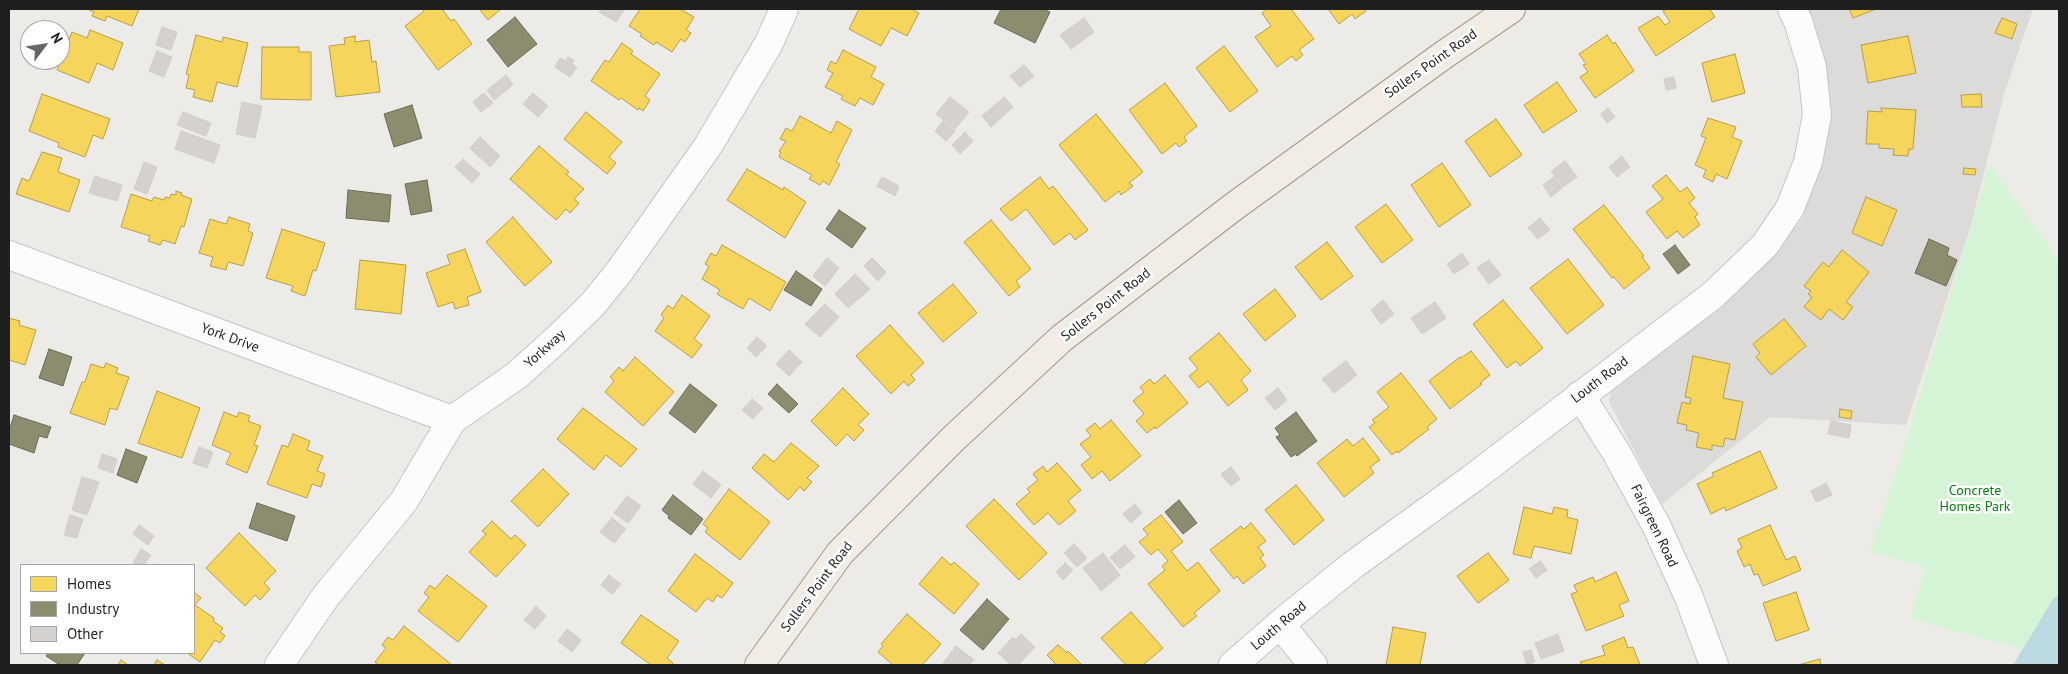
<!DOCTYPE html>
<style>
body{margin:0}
#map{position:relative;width:2068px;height:674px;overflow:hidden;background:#edebe8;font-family:"PT Sans",sans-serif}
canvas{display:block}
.frame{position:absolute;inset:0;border:10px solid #1f1f1f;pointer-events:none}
.legend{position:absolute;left:20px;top:564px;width:175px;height:90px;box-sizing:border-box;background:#fff;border:1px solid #a5a5a5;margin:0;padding:6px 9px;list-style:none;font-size:15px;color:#1f1f1f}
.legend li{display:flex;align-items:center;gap:10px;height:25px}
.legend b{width:25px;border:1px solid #a5a5a5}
.north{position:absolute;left:20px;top:20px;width:50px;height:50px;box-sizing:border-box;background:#fff;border:1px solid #a5a5a5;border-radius:50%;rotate:59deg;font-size:14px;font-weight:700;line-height:20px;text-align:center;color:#1f1f1f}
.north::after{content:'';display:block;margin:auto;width:18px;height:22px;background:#676665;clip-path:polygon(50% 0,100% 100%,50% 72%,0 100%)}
</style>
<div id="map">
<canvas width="2068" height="674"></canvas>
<div class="frame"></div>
<ul class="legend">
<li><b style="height:14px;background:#f6d55c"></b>Homes</li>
<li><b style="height:14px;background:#8c8c6e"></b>Industry</li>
<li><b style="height:14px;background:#d4d1cf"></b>Other</li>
</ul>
<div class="north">N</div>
</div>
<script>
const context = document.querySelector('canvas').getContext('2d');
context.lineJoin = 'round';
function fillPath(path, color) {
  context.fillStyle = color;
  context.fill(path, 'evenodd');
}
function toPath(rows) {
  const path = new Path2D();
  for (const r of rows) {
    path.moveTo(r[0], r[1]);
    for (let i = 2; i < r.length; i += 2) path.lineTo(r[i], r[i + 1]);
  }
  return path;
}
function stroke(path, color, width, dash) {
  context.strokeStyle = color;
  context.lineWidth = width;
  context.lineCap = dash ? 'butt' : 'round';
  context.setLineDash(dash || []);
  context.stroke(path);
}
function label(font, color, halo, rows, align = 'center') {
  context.font = font + ' "PT Sans",sans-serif';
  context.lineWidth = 5;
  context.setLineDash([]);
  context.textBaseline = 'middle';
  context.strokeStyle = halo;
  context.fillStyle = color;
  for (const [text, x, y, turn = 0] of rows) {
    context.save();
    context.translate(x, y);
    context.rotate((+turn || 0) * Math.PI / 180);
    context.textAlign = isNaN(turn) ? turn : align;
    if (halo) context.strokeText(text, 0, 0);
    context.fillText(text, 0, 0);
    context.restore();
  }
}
const residential = toPath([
 [1804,9,2033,9,2004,94,1970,228,1906,425,1770,417,1662,504,1609,402,1611,389,1755,273,1802,220,1820,162]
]);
const park = toPath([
 [1990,164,2059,261,2059,594,2053,599,2022,649,1911,619,1925,567,1870,552,1909,431]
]);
const water = toPath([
 [2059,594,2059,665,2013,665,2053,599]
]);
const homes = toPath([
 [90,9,139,9,132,26,107,16,105,21,92,16,94,12,89,10,90,9],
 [423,9,442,9,451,21,454,19,472,44,438,70,405,26,424,11,423,9],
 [479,9,501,9,488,20,479,9],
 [640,9,680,9,694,17,686,30,691,33,685,42,681,39,672,52,656,42,654,45,640,36,642,34,629,26,640,9],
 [859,9,911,9,919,13,907,36,891,28,881,46,849,29,859,9],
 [1267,9,1291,9,1314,39,1299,50,1303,55,1296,61,1292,56,1277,67,1255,37,1271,26,1262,13,1267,9],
 [1328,9,1364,9,1366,11,1355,19,1352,14,1339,24,1328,9],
 [1667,9,1710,9,1715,17,1656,56,1638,28,1658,16,1665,25,1670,22,1663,11,1667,9],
 [1849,9,1876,9,1853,18,1849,9],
 [2002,18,2017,24,2012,39,1995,33,2002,18],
 [90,30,123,43,113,70,97,63,89,83,57,70,63,56,60,55,60,47,66,47,72,32,87,38,90,30],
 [196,35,222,42,223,37,248,43,237,87,217,82,212,102,193,97,195,90,186,88,189,75,186,74,196,35],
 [1607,35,1613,44,1615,42,1634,71,1595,98,1580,77,1588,72,1583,65,1586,64,1579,54,1607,35],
 [355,36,355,42,369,40,372,62,376,61,380,92,336,97,329,46,345,44,344,38,355,36],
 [1908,36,1916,73,1868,83,1861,45,1908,36],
 [622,43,633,51,631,54,660,74,645,96,650,100,643,111,639,108,638,110,621,98,619,100,591,81,605,60,609,62,622,43],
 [1224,46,1258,91,1230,112,1196,68,1224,46],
 [262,47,299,47,299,52,311,52,311,100,261,99,262,47],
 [843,50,876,67,871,77,884,84,873,105,860,98,855,106,841,99,843,96,825,87,833,73,827,70,831,61,836,64,843,50],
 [1735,54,1745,93,1712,102,1702,63,1735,54],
 [1557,82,1577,111,1543,133,1524,105,1557,82],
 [1165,83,1197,126,1184,137,1187,141,1179,147,1176,143,1162,154,1129,110,1165,83],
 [42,94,110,119,103,139,93,135,85,157,58,147,59,143,29,131,42,94],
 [1981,94,1982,107,1962,107,1961,95,1981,94],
 [1881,108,1916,110,1913,149,1909,149,1908,156,1893,155,1894,149,1879,148,1879,144,1866,144,1868,111,1882,112,1881,108],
 [586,112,622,142,609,157,616,163,607,174,564,139,586,112],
 [1096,114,1143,172,1129,183,1133,186,1121,195,1119,191,1105,202,1059,145,1096,114],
 [800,116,831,133,837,121,852,130,836,162,840,164,829,185,823,181,820,185,809,179,812,175,779,157,781,152,779,151,786,141,780,139,786,128,792,131,800,116],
 [1708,118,1736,127,1732,137,1742,141,1727,179,1716,174,1713,182,1703,177,1706,170,1695,165,1706,138,1701,136,1708,118],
 [1496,119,1522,155,1490,177,1465,141,1496,119],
 [539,146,569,172,566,174,584,189,574,199,579,203,570,213,566,209,556,220,510,179,539,146],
 [42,152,62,158,58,172,80,180,69,212,16,194,22,178,29,181,42,152],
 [1442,163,1471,205,1439,227,1411,185,1442,163],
 [1964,168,1976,169,1975,175,1963,174,1964,168],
 [747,169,783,190,784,187,806,202,785,238,727,200,747,169],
 [1666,175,1680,192,1687,187,1695,198,1689,203,1698,214,1695,217,1700,225,1683,238,1677,231,1667,239,1646,212,1663,199,1652,186,1666,175],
 [1040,177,1049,189,1053,186,1088,230,1075,240,1070,233,1054,245,1026,209,1011,221,1000,209,1040,177],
 [176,191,182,193,181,195,192,199,184,227,181,226,175,244,163,240,160,245,148,241,150,236,121,227,131,194,152,201,154,197,164,200,165,197,170,198,171,194,176,195,176,191],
 [1866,197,1897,210,1882,246,1852,233,1866,197],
 [1386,204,1413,240,1382,263,1355,227,1386,204],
 [1604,205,1644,256,1642,257,1650,268,1624,289,1614,277,1612,278,1573,229,1604,205],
 [229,217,250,224,248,231,253,233,243,266,228,262,226,270,210,266,213,257,199,253,210,219,226,224,229,217],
 [513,217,552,262,525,286,486,242,513,217],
 [991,220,1031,269,1016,281,1020,287,1009,296,964,242,991,220],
 [282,229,325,243,316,271,313,270,305,296,291,291,293,286,266,278,282,229],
 [1327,242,1353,276,1321,300,1295,267,1327,242],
 [722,245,786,282,770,311,749,298,743,309,717,294,720,290,702,279,709,266,705,264,711,253,716,256,722,245],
 [465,249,481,292,467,297,469,305,455,309,453,302,438,307,426,273,450,264,447,255,465,249],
 [1842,250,1869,272,1846,302,1853,307,1843,320,1829,309,1821,320,1804,307,1812,297,1808,294,1811,291,1804,286,1823,262,1829,267,1842,250],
 [1568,259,1604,305,1567,334,1530,288,1568,259],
 [360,260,406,265,401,314,355,309,360,260],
 [953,284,977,313,943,342,918,313,953,284],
 [1275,289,1296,316,1265,341,1243,314,1275,289],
 [682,295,710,316,694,339,702,345,692,358,655,331,664,318,661,315,668,305,673,309,682,295],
 [1503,300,1543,348,1520,366,1516,361,1507,368,1473,324,1503,300],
 [9,318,20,321,19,325,36,330,25,365,9,360,9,318],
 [1784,319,1806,346,1771,375,1756,357,1760,353,1753,344,1784,319],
 [890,325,924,363,911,375,915,380,908,386,904,381,891,394,856,356,890,325],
 [1219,333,1251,371,1241,380,1248,390,1228,406,1208,381,1199,388,1189,376,1198,369,1189,358,1219,333],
 [1471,351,1490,375,1480,383,1482,384,1450,409,1429,381,1460,357,1461,358,1471,351],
 [1693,356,1730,364,1723,398,1743,402,1735,440,1725,438,1723,447,1712,445,1712,450,1696,447,1699,433,1686,430,1687,425,1677,423,1682,402,1690,404,1691,398,1685,397,1693,356],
 [635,357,674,392,643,426,605,392,614,381,610,377,619,367,623,371,635,357],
 [106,363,118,368,116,373,129,377,117,410,110,408,105,425,70,413,82,382,85,382,91,364,104,368,106,363],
 [1401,373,1437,419,1427,427,1429,429,1398,453,1397,451,1392,455,1369,427,1375,423,1372,420,1389,407,1377,392,1401,373],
 [1165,375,1188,403,1156,429,1155,427,1147,433,1136,421,1144,414,1133,401,1144,392,1140,387,1150,379,1154,384,1165,375],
 [843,388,869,414,858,425,864,430,854,441,847,434,836,446,811,421,843,388],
 [157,391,200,408,182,458,138,443,157,391],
 [583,408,637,449,621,467,606,455,594,470,557,439,583,408],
 [1840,409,1852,411,1851,419,1839,417,1840,409],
 [224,412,237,417,239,412,250,416,248,421,261,426,254,445,258,446,247,473,226,464,231,453,212,445,224,412],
 [1111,420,1141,456,1110,481,1102,471,1092,479,1081,465,1091,457,1080,444,1091,436,1086,430,1095,423,1100,429,1111,420],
 [293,434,310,441,307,450,323,456,317,471,325,474,321,487,312,484,307,498,267,484,282,445,288,447,293,434],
 [1363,438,1380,460,1370,467,1374,473,1344,497,1317,463,1347,439,1353,446,1363,438],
 [791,443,819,466,807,478,812,482,804,491,800,487,788,500,752,468,764,454,774,462,791,443],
 [1760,451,1777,488,1726,511,1725,507,1711,514,1697,484,1714,476,1712,473,1760,451],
 [1057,463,1081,490,1068,501,1076,511,1059,525,1048,513,1034,525,1016,504,1030,492,1027,489,1038,480,1033,474,1043,466,1047,472,1057,463],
 [543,469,569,494,538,527,511,501,543,469],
 [1296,485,1324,520,1294,545,1265,510,1296,485],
 [729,489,770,522,740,560,705,532,708,528,703,524,729,489],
 [994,499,1047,553,1019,580,966,526,994,499],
 [1524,507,1552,514,1554,507,1568,510,1567,517,1578,520,1571,554,1534,546,1531,558,1513,554,1524,507],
 [1161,515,1183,542,1171,551,1187,571,1198,562,1220,591,1194,613,1197,616,1183,627,1148,584,1165,570,1162,566,1168,561,1158,549,1151,555,1139,542,1148,535,1143,529,1161,515],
 [492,521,511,539,515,535,526,545,496,577,469,552,486,534,482,531,492,521],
 [1251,523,1266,541,1258,547,1264,555,1260,558,1266,566,1243,584,1237,576,1234,579,1210,550,1241,526,1244,529,1251,523],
 [1770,525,1786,560,1795,556,1801,570,1763,586,1758,574,1754,575,1750,564,1744,567,1737,551,1742,548,1738,539,1770,525],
 [239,533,276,571,264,583,270,589,260,600,255,595,245,606,206,568,239,533],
 [1488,553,1509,580,1478,603,1457,576,1488,553],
 [695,554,733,583,722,598,717,595,713,602,707,598,696,612,668,591,695,554],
 [942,557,951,565,954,562,979,584,954,614,919,584,942,557],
 [1616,572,1629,601,1619,605,1624,616,1586,631,1571,594,1577,592,1574,585,1593,577,1595,582,1616,572],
 [447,575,487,606,458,642,418,611,429,597,424,593,430,585,435,589,447,575],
 [194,592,201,598,195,605,214,618,213,621,223,628,220,632,225,636,220,643,215,640,200,662,187,653,194,653,194,592],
 [1796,592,1809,630,1776,641,1763,603,1796,592],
 [1131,612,1163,648,1143,665,1126,665,1101,638,1131,612],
 [907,614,941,644,922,665,893,665,878,652,883,646,881,644,907,614],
 [641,615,679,641,667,658,673,663,672,665,651,665,621,643,641,615],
 [404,626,452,665,379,665,375,662,386,648,382,645,388,637,393,640,404,626],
 [1393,627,1426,633,1420,665,1386,665,1393,627],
 [1624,637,1628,648,1633,647,1640,665,1582,665,1580,662,1605,655,1602,646,1624,637],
 [1058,645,1067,653,1068,651,1082,665,1053,665,1055,663,1047,655,1058,645],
 [1820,659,1821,665,1798,665,1820,659],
 [121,660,128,665,118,665,121,660],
 [157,660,165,665,154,665,157,660]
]);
const industry = toPath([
 [1001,9,1043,9,1050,12,1035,43,994,23,1001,9],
 [515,17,537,44,508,67,487,40,515,17],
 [412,105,422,138,394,147,384,114,412,105],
 [427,180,432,211,411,215,405,184,427,180],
 [348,190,391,195,389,222,346,218,348,190],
 [839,210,866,228,852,248,826,229,839,210],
 [1929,239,1949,248,1947,255,1957,260,1946,286,1915,273,1929,239],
 [1675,245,1690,265,1678,274,1663,254,1675,245],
 [796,271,822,289,811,306,784,290,796,271],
 [49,349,72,357,63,386,39,378,49,349],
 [690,384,717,405,695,433,669,413,690,384],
 [777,384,798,404,789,413,768,394,777,384],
 [1296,412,1317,441,1297,456,1296,454,1291,457,1276,437,1280,435,1275,428,1296,412],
 [14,415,51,427,47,438,39,436,34,453,9,444,9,431,14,415],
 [126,449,147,457,137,483,117,475,126,449],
 [673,495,703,519,691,535,668,518,669,516,662,510,673,495],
 [1179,500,1197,523,1183,534,1165,512,1179,500],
 [257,503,295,516,287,541,249,528,257,503],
 [987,599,1009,619,983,650,960,630,987,599],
 [48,653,85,653,77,665,60,665,46,656,48,653]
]);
const building = toPath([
 [601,9,625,9,616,22,599,12,601,9],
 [1084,18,1094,32,1071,49,1060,35,1084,18],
 [162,27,177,32,171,50,156,45,162,27],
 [157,51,172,57,164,77,149,71,157,51],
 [568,57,574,60,572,64,577,67,570,77,555,67,560,58,566,61,568,57],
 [1024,65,1034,76,1020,87,1010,76,1024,65],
 [506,75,513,85,494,100,487,90,506,75],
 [1674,77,1676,88,1666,90,1664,79,1674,77],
 [484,93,493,103,481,112,473,102,484,93],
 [533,93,548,106,538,117,523,104,533,93],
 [950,97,969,112,955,129,936,114,950,97],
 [1004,97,1013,107,991,127,982,116,1004,97],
 [242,102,262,106,255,138,236,134,242,102],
 [1608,108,1615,117,1607,123,1601,114,1608,108],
 [183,112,211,123,206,136,177,125,183,112],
 [943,121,955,131,946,141,935,131,943,121],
 [181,131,220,145,214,163,175,149,181,131],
 [965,132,973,141,960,154,952,145,965,132],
 [480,137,500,156,490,167,470,148,480,137],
 [1622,156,1630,167,1617,177,1609,167,1622,156],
 [463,159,480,174,472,183,455,167,463,159],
 [1565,161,1577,177,1563,187,1551,171,1565,161],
 [144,162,157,167,147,194,134,189,144,162],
 [95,176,122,185,117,201,89,193,95,176],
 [882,177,899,186,895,196,877,186,882,177],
 [1554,177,1562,188,1551,197,1543,185,1554,177],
 [1540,218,1550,230,1538,239,1528,228,1540,218],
 [1462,253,1469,264,1454,274,1447,264,1462,253],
 [827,258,839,268,825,286,813,276,827,258],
 [872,258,886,272,878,281,864,266,872,258],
 [1489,260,1501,275,1489,284,1477,268,1489,260],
 [855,274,870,289,848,308,835,294,855,274],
 [1383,300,1394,314,1381,324,1371,310,1383,300],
 [1435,302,1446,318,1422,334,1411,318,1435,302],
 [825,304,839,317,820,337,805,324,825,304],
 [757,337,767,346,756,357,747,348,757,337],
 [789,350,802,362,789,376,776,364,789,350],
 [1346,361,1357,375,1334,393,1322,379,1346,361],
 [1278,388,1287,400,1275,410,1265,398,1278,388],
 [752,399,763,408,753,419,742,410,752,399],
 [1831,421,1851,425,1849,438,1828,434,1831,421],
 [199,447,213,452,207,468,193,463,199,447],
 [102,454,117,459,113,473,98,468,102,454],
 [1231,467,1240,479,1231,486,1221,474,1231,467],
 [703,471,721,485,711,498,693,484,703,471],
 [82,477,99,482,87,515,72,510,82,477],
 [1826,483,1832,495,1816,502,1811,491,1826,483],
 [627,496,641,506,628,523,614,513,627,496],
 [1135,504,1142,513,1131,523,1123,514,1135,504],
 [70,515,83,519,77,538,64,535,70,515],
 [612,518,626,529,614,543,600,532,612,518],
 [139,525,154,536,148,545,133,534,139,525],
 [1074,544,1087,558,1077,567,1064,553,1074,544],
 [1125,545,1135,557,1120,569,1110,557,1125,545],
 [141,549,151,555,144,565,136,565,133,563,141,549],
 [1103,553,1120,575,1101,591,1083,568,1103,553],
 [1540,561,1547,570,1536,578,1529,569,1540,561],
 [1065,563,1073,570,1063,580,1056,572,1065,563],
 [609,575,621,584,612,594,601,585,609,575],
 [536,606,546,616,535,629,524,620,536,606],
 [567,629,581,640,572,652,558,641,567,629],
 [1021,634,1035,647,1018,665,1011,665,998,653,1013,637,1015,640,1021,634],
 [1558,634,1564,651,1541,659,1535,643,1558,634],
 [956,646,974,660,969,665,946,665,943,663,956,646],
 [1531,650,1535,662,1527,665,1523,652,1531,650]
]);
const minor = toPath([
 [9,255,452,420],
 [1580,395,1616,452,1656,525,1688,595,1714,665],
 [1280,624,1313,665],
 [279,665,326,596,404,501,452,420,516,376,557,339,593,304,619,272,708,146,769,43,784,9],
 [1233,665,1280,624,1353,565,1473,478,1713,295,1765,245,1790,208,1808,162,1817,115,1812,67,1798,21,1792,9]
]);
const major = toPath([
 [759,665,840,553,953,439,1062,338,1236,205,1445,54,1511,9]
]);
const streetNames = [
 ["Sollers Point Road",1431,64,-35],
 ["Sollers Point Road",1106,305,-38],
 ["York Drive",230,338,20],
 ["Yorkway",545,349,-42],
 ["Louth Road",1600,380,-37],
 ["Fairgreen Road",1654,526,64],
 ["Sollers Point Road",817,587,-53],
 ["Louth Road",1279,626,-40]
];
const parkNames = [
 ["Concrete",1975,491],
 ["Homes Park",1975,507]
];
fillPath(residential, '#dcdbd9');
fillPath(park, '#d5f4d5');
fillPath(water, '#bbdae2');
fillPath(homes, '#f6d55c');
stroke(homes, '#b69e4a', 1);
fillPath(industry, '#8c8c6e');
stroke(industry, '#6b6b56', 1);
fillPath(building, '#d4d1cf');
stroke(building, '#d0cdc9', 1);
stroke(minor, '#c6c5c4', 30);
stroke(major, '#a49984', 30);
stroke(minor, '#fcfcfc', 28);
stroke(major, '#f1ece5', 28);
label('14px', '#1f1f1f', '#fff', streetNames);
label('14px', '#088211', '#fff', parkNames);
</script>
